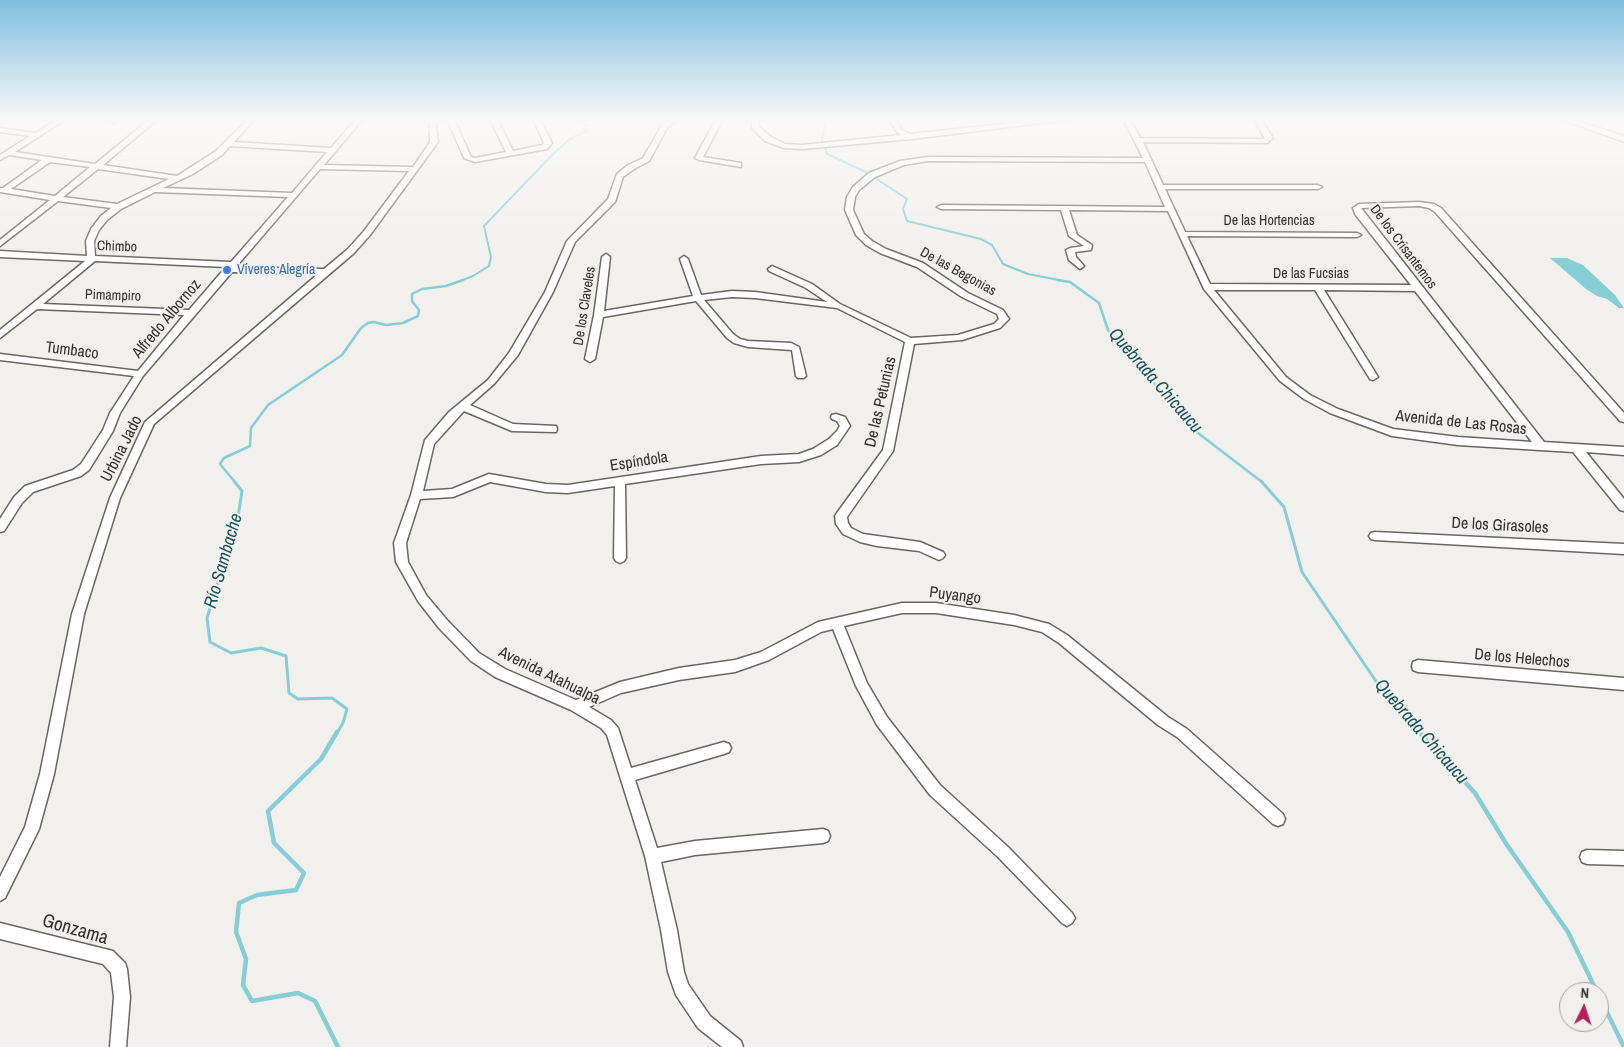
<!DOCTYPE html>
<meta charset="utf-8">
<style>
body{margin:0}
#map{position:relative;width:1624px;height:1047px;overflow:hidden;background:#f2f0ed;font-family:"Archivo Narrow",sans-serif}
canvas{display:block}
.north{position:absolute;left:1559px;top:982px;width:50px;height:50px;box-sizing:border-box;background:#f2f0ed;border:1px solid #a5a3a1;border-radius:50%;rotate:4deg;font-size:14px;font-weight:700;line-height:20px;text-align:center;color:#31302f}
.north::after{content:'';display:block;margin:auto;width:18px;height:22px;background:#b02258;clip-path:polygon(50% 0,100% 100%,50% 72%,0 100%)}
</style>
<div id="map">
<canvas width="1624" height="1047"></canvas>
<div class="north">N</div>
</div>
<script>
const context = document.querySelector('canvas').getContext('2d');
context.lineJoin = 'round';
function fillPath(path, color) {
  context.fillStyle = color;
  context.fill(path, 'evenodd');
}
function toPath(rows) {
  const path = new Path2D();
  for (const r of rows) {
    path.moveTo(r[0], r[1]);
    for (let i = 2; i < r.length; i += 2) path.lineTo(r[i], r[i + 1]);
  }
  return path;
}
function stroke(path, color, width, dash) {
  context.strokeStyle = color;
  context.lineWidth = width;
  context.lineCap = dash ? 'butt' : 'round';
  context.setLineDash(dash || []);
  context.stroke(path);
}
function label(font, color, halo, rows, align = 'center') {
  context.font = font + ' "Archivo Narrow",sans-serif';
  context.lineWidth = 4;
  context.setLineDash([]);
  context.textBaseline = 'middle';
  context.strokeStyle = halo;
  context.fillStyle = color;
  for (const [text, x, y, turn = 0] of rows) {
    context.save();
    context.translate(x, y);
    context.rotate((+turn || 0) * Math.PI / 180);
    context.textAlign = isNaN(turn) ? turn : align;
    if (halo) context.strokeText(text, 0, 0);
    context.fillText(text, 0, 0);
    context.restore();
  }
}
const water = toPath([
 [1550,258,1567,258,1583,265,1615,295,1624,308,1619,308,1607,299,1597,296,1586,289]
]);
const streamFar3 = toPath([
 [826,119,822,140,827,154,866,172,907,199,903,209,907,221,981,239,992,245,1003,264,1028,274,1064,281],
 [460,281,473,276,489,266,491,257,484,226,554,153,570,139,586,131,587,126,577,119]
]);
const streamFar2 = toPath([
 [1058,280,1070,282,1099,303,1108,330,1194,430,1262,482],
 [235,482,220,464,224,458,250,446,251,428,268,405,342,355,361,328,368,323,374,322,386,325,403,323,418,316,419,310,412,301,412,294,422,289,446,286,463,280]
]);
const streamFar1 = toPath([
 [234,481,242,491,238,517,207,618,210,642,231,653,261,648,286,656,289,693,298,699,332,698,347,709,343,723,337,733],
 [1261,481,1284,507,1302,572,1388,699,1420,733]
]);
const stream = toPath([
 [337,732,321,759,268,811,274,843,304,873,296,890,257,895,239,903,236,932,246,959,243,985,252,1001,298,993,315,1001,338,1047],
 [1419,732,1475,793,1507,845,1568,932,1597,992],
 [1599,996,1624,1047]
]);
const minor = toPath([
 [58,119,66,119,15,152,95,164,150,119,158,119,103,165,177,176,216,151,248,119,255,119,234,142,331,148,356,119,363,119,324,165,413,167,430,142,429,119,435,119,438,142,370,235,354,253,154,424,120,498,84,614,54,774,39,829,5,898,0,901,0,877,25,827,40,774,72,614,110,498,145,422,318,274,232,272,143,376,120,413,113,431,89,470,81,476,33,492,22,503,4,531,0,532,0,519,14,497,25,486,73,470,81,464,103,430,110,413,134,376,0,360,0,354,138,371,184,315,37,309,0,338,0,330,85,261,0,257,0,251,87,256,86,241,91,229,101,216,111,208,58,201,0,246,0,240,50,200,0,192,0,188,3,188,42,160,9,155,0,160,0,155,30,136,0,132,0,128,36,133,58,119],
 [230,146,327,152,292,193,163,188,193,174,222,155,230,146],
 [50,162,90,167,55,196,11,189,50,162],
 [98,169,169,179,117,204,63,197,98,169],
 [320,169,409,171,364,231,348,249,324,269,236,267,320,169],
 [155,192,156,192,288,197,231,262,95,256,94,241,99,230,107,220,121,209,155,192],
 [95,261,226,267,189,310,43,304,95,261],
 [111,119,119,119,113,123,110,121,111,119],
 [447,119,454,119,471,157,475,158,506,152,490,119,497,119,513,151,542,145,544,143,533,119,540,119,552,143,547,149,475,162,464,158,447,119],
 [659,119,666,119,666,122,671,119,679,119,667,128,649,161,634,169,623,177,615,202,575,242,553,292,518,355,494,384,470,405,513,424,556,426,557,429,556,432,512,431,464,411,434,444,423,491,452,489,489,474,546,484,568,485,761,456,799,454,813,449,829,439,837,431,840,426,837,421,832,419,831,417,832,415,836,414,845,417,850,426,837,445,821,455,799,462,761,464,625,484,626,558,624,561,620,563,616,561,614,558,615,486,568,493,546,492,490,482,453,497,420,499,406,543,408,562,426,595,447,620,479,653,505,669,576,700,620,682,679,668,735,660,761,652,818,622,902,603,936,603,1014,615,1049,624,1067,635,1168,717,1187,729,1283,814,1285,819,1283,824,1278,826,1273,824,1177,737,1158,725,1059,643,1042,632,1014,625,936,613,902,613,844,626,867,683,887,717,940,785,1008,847,1072,913,1075,918,1072,923,1067,926,1062,923,998,857,930,795,877,725,856,686,833,629,821,632,769,660,735,672,679,680,621,693,589,707,611,720,618,728,631,768,724,742,729,744,731,748,729,752,724,754,635,780,657,848,695,841,823,829,828,831,830,836,828,841,823,843,695,855,661,862,677,930,684,972,688,984,710,1016,741,1041,743,1047,722,1047,698,1028,676,995,668,972,661,930,645,856,607,735,601,728,571,710,495,677,471,661,439,628,418,601,396,562,394,543,411,495,425,440,449,412,488,380,509,353,545,292,567,241,608,199,617,174,628,165,643,158,661,127,659,119],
 [716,119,723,119,703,157,741,163,741,167,699,160,695,158,716,119],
 [752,119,758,119,759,127,771,137,785,144,802,145,901,135,897,132,889,119,896,119,902,130,910,134,1048,119,1074,119,912,139,802,149,784,148,765,141,752,128,752,119],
 [1123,119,1130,119,1140,138,1265,139,1254,119,1261,119,1273,138,1267,143,1143,142,1163,185,1318,185,1322,187,1318,189,1165,189,1185,232,1357,233,1361,235,1357,237,1187,236,1210,284,1411,285,1355,214,1353,208,1359,204,1419,202,1434,204,1441,208,1624,413,1624,422,1620,421,1435,212,1429,208,1419,206,1361,208,1544,442,1624,447,1624,455,1586,452,1624,499,1624,511,1620,510,1573,452,1458,445,1392,436,1330,413,1304,399,1280,381,1204,289,1168,211,1069,210,1077,235,1092,245,1091,250,1075,252,1076,257,1084,266,1080,269,1069,260,1066,250,1070,248,1084,246,1069,236,1061,210,941,209,937,207,941,205,1165,207,1145,162,928,161,904,165,875,177,859,190,855,197,853,210,864,234,872,241,886,249,923,263,968,293,1003,310,1009,319,1000,328,962,340,914,344,893,451,847,517,848,523,851,528,863,534,920,542,943,552,945,555,943,558,939,560,919,551,877,546,860,542,843,534,836,524,835,516,837,513,883,450,905,342,837,308,755,298,732,297,704,300,733,334,740,339,748,341,791,343,799,347,806,376,804,378,798,378,796,376,792,350,748,347,734,343,727,338,696,301,603,317,595,359,590,362,585,359,594,315,602,257,606,254,610,257,604,311,693,296,680,259,684,256,688,259,701,295,732,291,755,292,827,302,806,288,769,271,768,269,772,266,812,284,840,304,911,338,958,335,994,324,999,319,997,314,962,297,917,267,880,253,866,245,856,235,845,210,847,197,853,187,869,173,900,161,928,157,1143,158,1123,119],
 [1214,290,1315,290,1370,379,1373,380,1378,377,1324,290,1415,291,1532,442,1458,437,1393,429,1338,409,1310,395,1286,377,1214,290],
 [1375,532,1624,544,1624,554,1375,540,1371,539,1369,536,1371,533,1375,532],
 [1418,660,1624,678,1624,690,1418,672,1413,670,1412,666,1413,662,1418,660],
 [1587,850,1624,851,1624,865,1587,864,1582,862,1580,857,1582,852,1587,850],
 [0,923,113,951,125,963,127,969,130,997,126,1047,110,1047,114,997,111,973,103,964,0,939,0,923]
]);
const tertiary = toPath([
 [1559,119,1573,119,1624,136,1624,142,1559,119]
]);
const markers = [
 [227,270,5,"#3f7fe0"]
];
const farStreetnames = [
 ["De las Hortencias",1269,221],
 ["Chimbo",117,247,2],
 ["De los Crisantemos",1403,247,53],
 ["De las Begonias",958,272,29],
 ["De las Fucsias",1311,274],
 ["Pimampiro",113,296,2],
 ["De los Claveles",585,306,-81]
];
const farShopnames = [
 ["Víveres Alegría",237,270]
];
const streetNames = [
 ["Alfredo Albornoz",167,319,-50],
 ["Tumbaco",72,351,7],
 ["De las Petunias",881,402,-77],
 ["Avenida de Las Rosas",1461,423,6],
 ["Urbina Jado",122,449,-63],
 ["Espíndola",639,462,-9],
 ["De los Girasoles",1500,526,3],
 ["Puyango",955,596,7],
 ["De los Helechos",1522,659,5],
 ["Avenida Atahualpa",549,676,26]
];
const waterNames = [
 ["Quebrada Chicaucu",1155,381,49],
 ["Río Sambache",224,561,-74],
 ["Quebrada Chicaucu",1421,732,49]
];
const nearStreetnames = [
 ["Gonzama",75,930,16]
];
fillPath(water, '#87cdd5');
stroke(streamFar3, '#87cdd5', 2);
stroke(streamFar2, '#87cdd5', 2.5);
stroke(streamFar1, '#87cdd5', 3);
stroke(stream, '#87cdd5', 4.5);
stroke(minor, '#686663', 3);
stroke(tertiary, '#686663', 2);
fillPath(minor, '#fff');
fillPath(tertiary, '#fff');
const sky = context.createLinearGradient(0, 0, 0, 266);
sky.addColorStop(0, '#81bee0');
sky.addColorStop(0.45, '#f9f8f7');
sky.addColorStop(1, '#f9f8f700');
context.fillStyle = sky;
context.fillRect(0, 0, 1624, 266);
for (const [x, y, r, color] of markers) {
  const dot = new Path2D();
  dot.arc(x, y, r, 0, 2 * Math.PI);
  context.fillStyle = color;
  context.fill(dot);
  stroke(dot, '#f2f0ed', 2);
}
label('14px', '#31302f', '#f2f0ed', farStreetnames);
label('14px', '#366cbe', '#f2f0ed', farShopnames, 'left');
label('16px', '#31302f', '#f2f0ed', streetNames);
label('italic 18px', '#16535a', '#f2f0ed', waterNames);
label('19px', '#31302f', '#f2f0ed', nearStreetnames);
</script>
